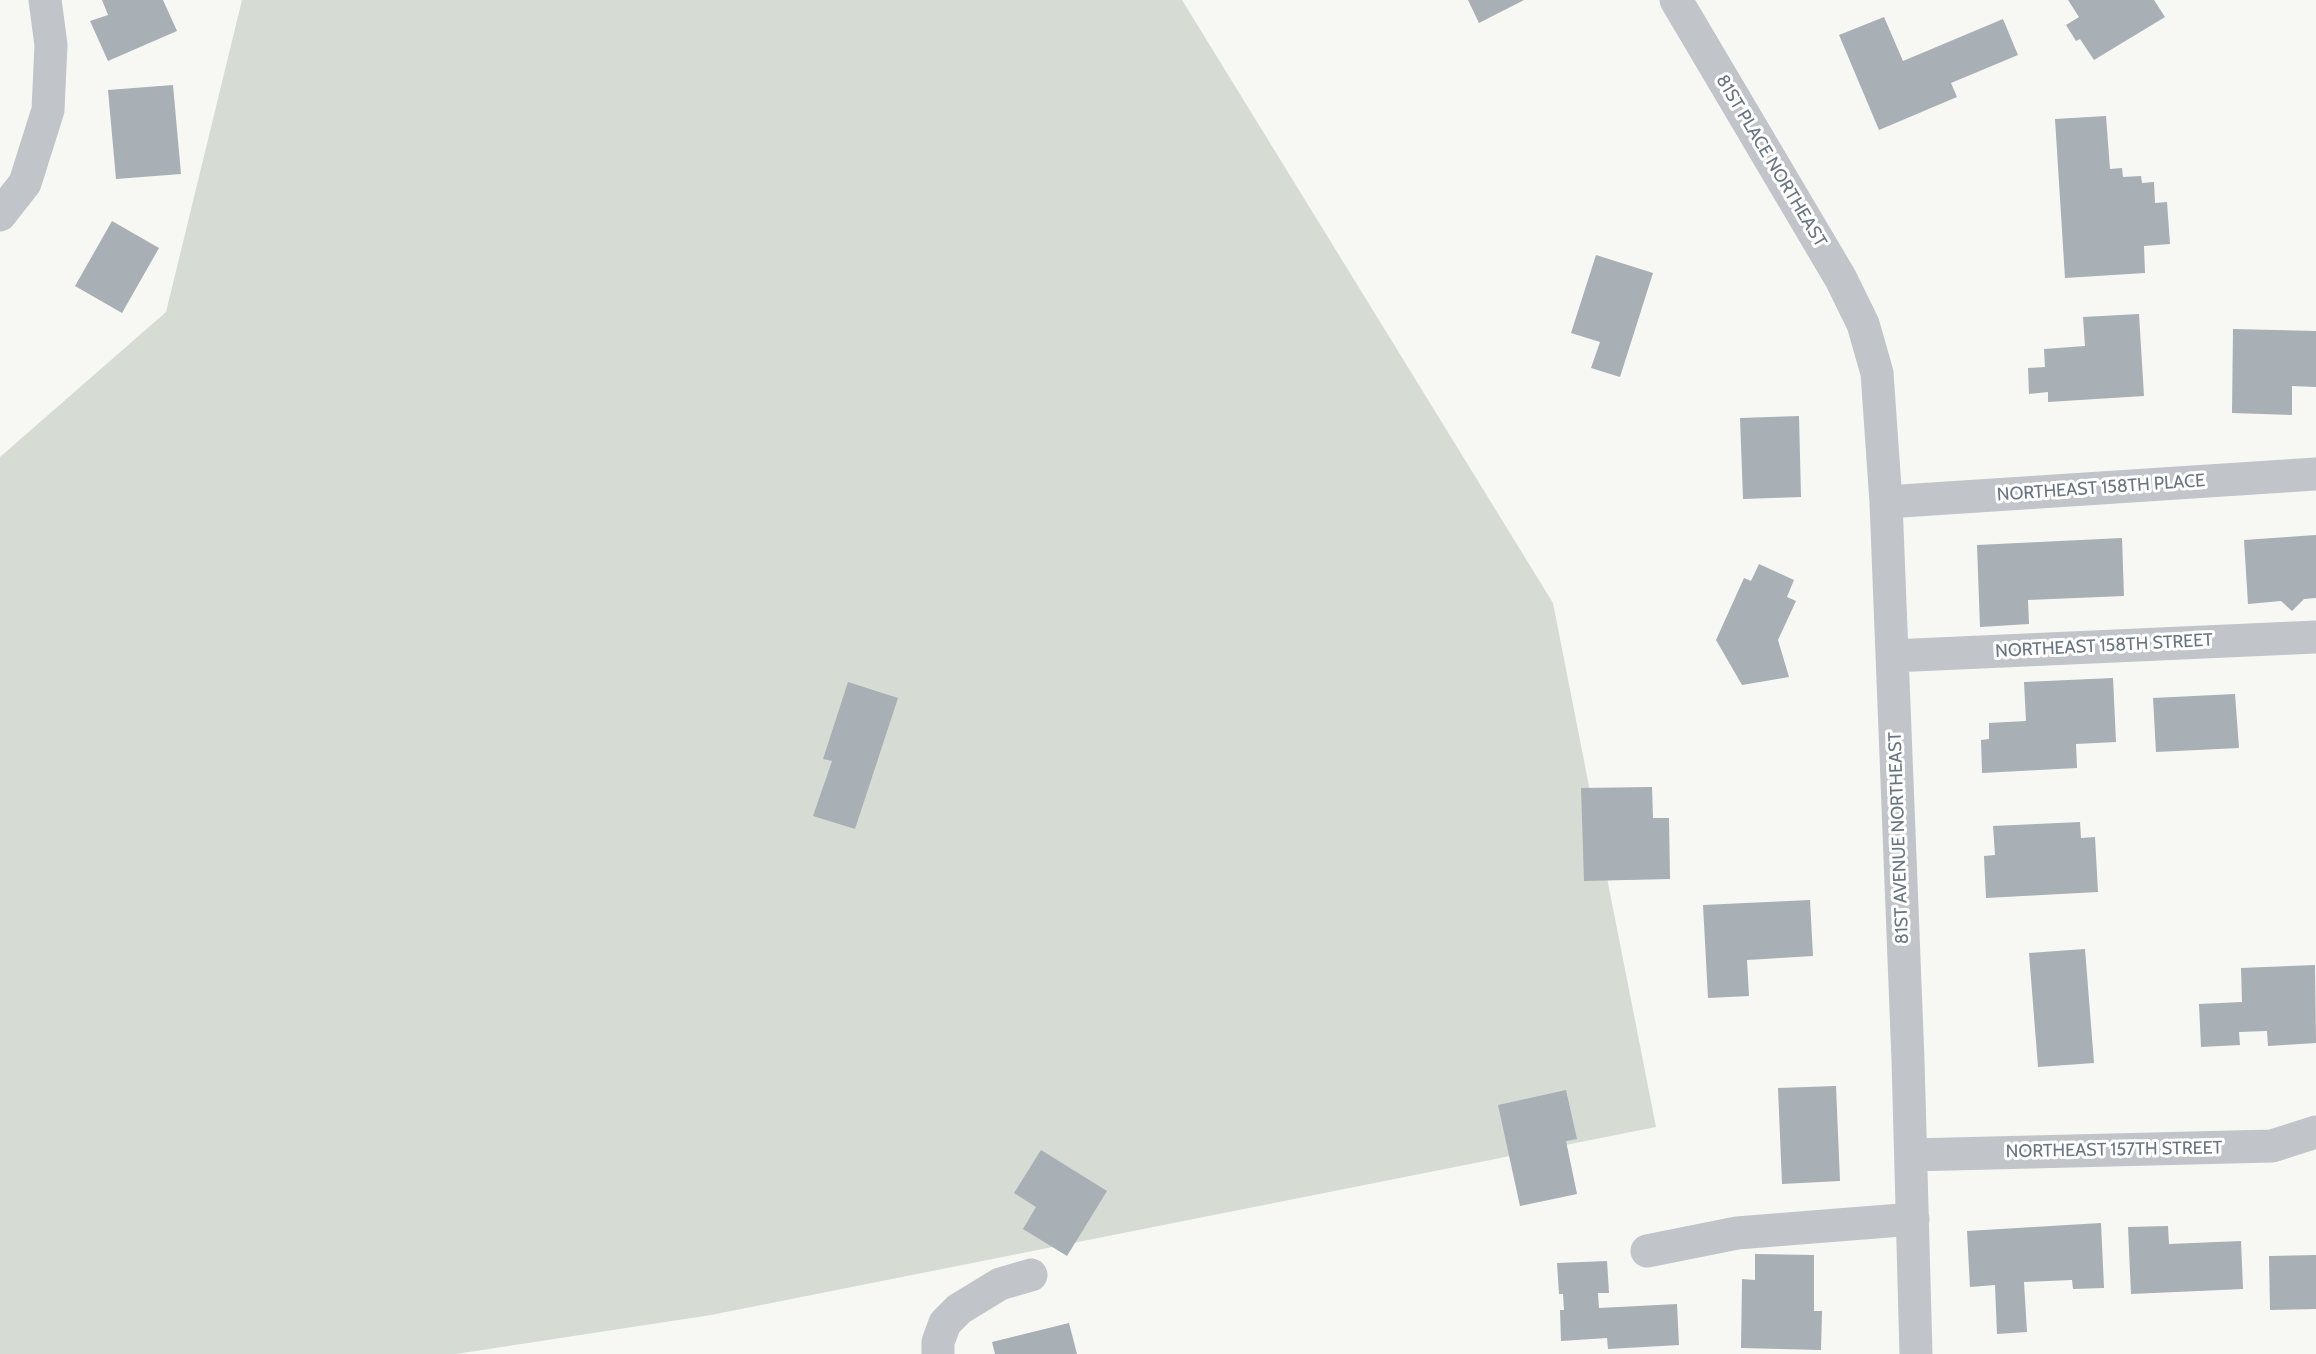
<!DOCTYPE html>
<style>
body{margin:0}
canvas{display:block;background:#f7f7f4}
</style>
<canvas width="2316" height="1354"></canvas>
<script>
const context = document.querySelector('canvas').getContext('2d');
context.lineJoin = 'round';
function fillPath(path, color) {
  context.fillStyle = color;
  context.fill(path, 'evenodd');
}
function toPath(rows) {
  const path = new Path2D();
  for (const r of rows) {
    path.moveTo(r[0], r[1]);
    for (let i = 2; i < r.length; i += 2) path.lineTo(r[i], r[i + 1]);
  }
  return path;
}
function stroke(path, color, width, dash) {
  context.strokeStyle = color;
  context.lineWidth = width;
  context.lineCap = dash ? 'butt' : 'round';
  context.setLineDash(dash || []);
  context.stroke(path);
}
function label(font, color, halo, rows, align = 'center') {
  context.font = font + ' Cabin,sans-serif';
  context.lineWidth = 6;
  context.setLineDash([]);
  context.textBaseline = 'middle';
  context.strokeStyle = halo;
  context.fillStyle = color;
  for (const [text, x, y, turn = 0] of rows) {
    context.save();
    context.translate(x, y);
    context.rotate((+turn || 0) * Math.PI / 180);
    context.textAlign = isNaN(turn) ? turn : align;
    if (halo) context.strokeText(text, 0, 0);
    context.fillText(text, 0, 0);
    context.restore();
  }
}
const green = toPath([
 [242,0,1182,0,1553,603,1656,1127,711,1315,456,1354,0,1354,0,457,166,312]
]);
const building = toPath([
 [102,0,163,0,177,31,108,61,90,21,108,15],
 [1468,0,1524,0,1479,23],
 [2068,0,2154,0,2165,17,2094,60,2080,39,2076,41,2066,25,2079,17],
 [1884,17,1903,61,2003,19,2018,55,1951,83,1957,97,1879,130,1839,35],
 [173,85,181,174,116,179,108,90],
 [2106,116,2110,169,2122,168,2123,177,2141,176,2142,183,2154,182,2155,203,2167,202,2170,244,2144,246,2145,273,2065,278,2055,119],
 [112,221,159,248,122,313,75,286],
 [1596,255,1653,273,1620,377,1591,368,1600,342,1571,333],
 [2139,314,2144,396,2048,402,2048,392,2029,394,2028,368,2045,367,2044,349,2085,346,2083,317],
 [2233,329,2316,331,2316,387,2292,386,2292,415,2232,413],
 [1799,416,1801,497,1743,499,1740,418],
 [2316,535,2316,598,2304,599,2292,611,2281,601,2248,604,2244,540],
 [2122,538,2124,596,2028,600,2029,624,1980,627,1977,545],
 [1759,564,1794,580,1787,597,1796,601,1778,640,1789,677,1742,685,1716,640,1744,578,1751,581],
 [2113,678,2116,742,2076,744,2077,768,1982,773,1981,740,1989,739,1989,723,2026,721,2024,682],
 [848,682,898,698,855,829,813,816,832,761,823,759],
 [2235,694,2239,748,2156,752,2153,698],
 [1652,787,1653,818,1669,818,1670,879,1584,881,1581,788],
 [2080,822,2081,838,2095,837,2098,892,1986,898,1984,856,1995,855,1993,826],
 [1810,900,1813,956,1747,960,1749,996,1708,998,1703,905],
 [2085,949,2094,1063,2038,1067,2029,953],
 [2315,965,2316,1043,2268,1046,2267,1031,2239,1032,2240,1045,2201,1047,2199,1004,2242,1002,2241,968],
 [1836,1086,1840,1181,1782,1184,1778,1088],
 [1566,1090,1577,1139,1566,1141,1577,1194,1520,1206,1498,1105],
 [1041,1150,1107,1191,1067,1256,1023,1229,1036,1207,1014,1193],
 [2101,1223,2104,1288,2073,1289,2072,1280,2024,1282,2027,1332,1997,1334,1995,1285,1970,1287,1967,1231],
 [2168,1226,2169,1244,2241,1241,2243,1289,2131,1294,2128,1227],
 [1755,1254,1814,1255,1814,1311,1822,1311,1821,1350,1741,1348,1742,1279,1755,1280],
 [2316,1255,2316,1309,2270,1310,2269,1256],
 [1607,1261,1609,1293,1598,1293,1599,1308,1677,1304,1679,1345,1608,1349,1607,1338,1561,1341,1560,1310,1564,1310,1563,1294,1559,1294,1557,1263],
 [1069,1323,1077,1354,995,1354,992,1342]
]);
const minor = toPath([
 [1676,0,1841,279,1863,324,1877,373,1886,502,1908,1060,1916,1354],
 [0,215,25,183,48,110,51,45,45,0],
 [1886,502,2316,474],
 [1892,656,2316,637],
 [1911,1155,2272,1146,2316,1132],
 [1647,1251,1737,1233,1913,1219],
 [938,1354,938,1342,945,1323,959,1309,1000,1284,1031,1275]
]);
const streetNames = [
 ["81ST PLACE NORTHEAST",1771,161,59],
 ["NORTHEAST 158TH PLACE",2101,488,-4],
 ["NORTHEAST 158TH STREET",2104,646,-3],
 ["81ST AVENUE NORTHEAST",1899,838,-92],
 ["NORTHEAST 157TH STREET",2114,1150,-1]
];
fillPath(green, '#d6dcd4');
fillPath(building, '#a8afb5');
stroke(minor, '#c1c4c8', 33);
label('18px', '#687583', '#fff', streetNames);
</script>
